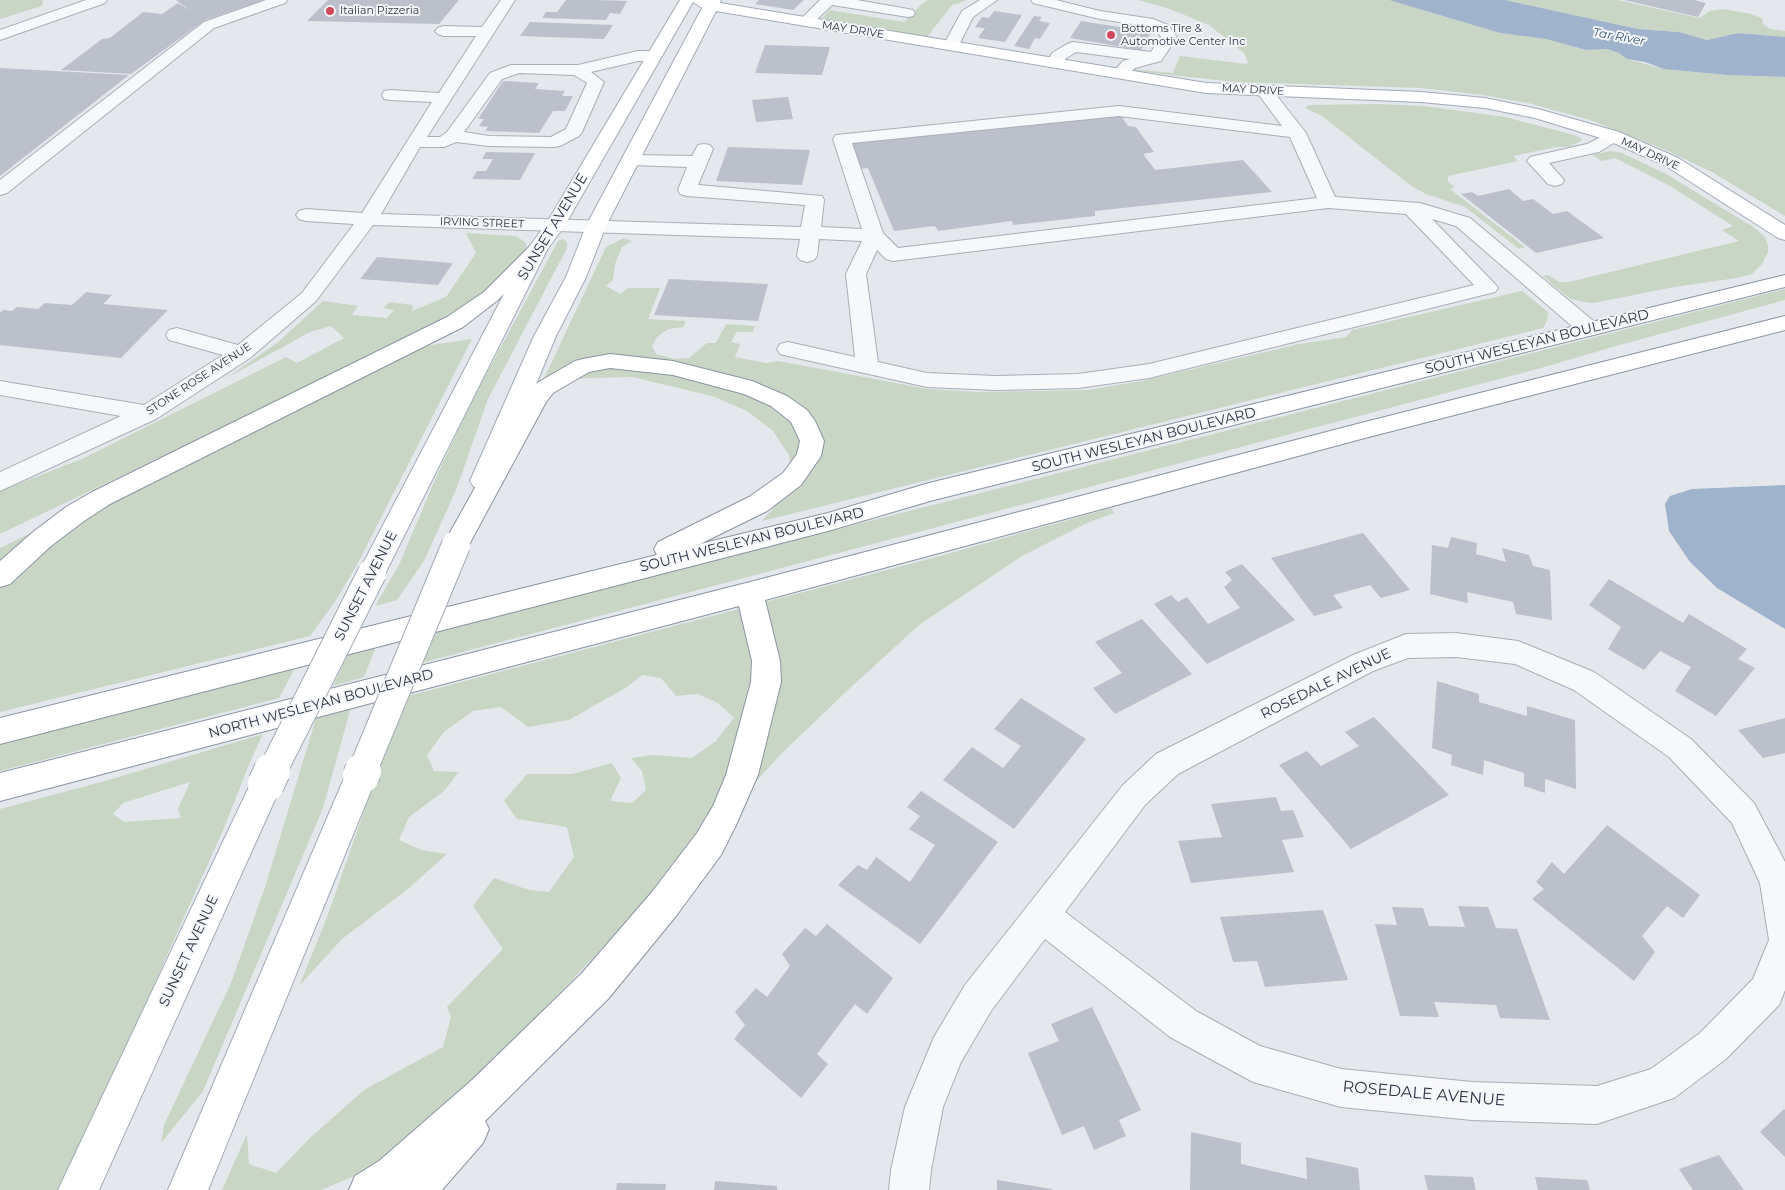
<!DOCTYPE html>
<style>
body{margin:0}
canvas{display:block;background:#e4e7ec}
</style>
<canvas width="1785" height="1190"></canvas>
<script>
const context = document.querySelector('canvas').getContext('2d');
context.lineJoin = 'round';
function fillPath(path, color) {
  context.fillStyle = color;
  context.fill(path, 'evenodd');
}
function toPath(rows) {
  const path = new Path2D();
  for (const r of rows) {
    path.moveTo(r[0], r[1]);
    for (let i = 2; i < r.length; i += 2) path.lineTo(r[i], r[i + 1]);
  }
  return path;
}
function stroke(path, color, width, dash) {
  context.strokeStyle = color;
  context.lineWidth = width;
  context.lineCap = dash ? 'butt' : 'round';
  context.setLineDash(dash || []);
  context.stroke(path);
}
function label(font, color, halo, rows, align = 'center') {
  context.font = font + ' Montserrat,sans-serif';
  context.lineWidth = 4;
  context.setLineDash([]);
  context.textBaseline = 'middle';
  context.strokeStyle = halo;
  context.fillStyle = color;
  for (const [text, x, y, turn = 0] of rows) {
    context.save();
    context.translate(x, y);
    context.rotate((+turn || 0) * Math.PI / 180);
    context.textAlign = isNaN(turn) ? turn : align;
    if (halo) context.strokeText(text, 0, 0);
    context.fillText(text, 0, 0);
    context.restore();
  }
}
const green = toPath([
 [0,0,42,0,43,1,42,6,0,19],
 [928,0,966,0,957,4,953,4,927,37,821,19,830,10,904,22,923,3],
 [1138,0,1389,0,1500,33,1546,39,1586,50,1607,49,1619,53,1627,59,1664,69,1727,75,1785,77,1785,216,1712,172,1661,148,1590,120,1528,103,1483,95,1421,88,1235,82,1135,71,1133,69,1173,73,1180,56,1247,64,1248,62,1244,53,1209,25,1167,8],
 [1505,0,1617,0,1699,18,1710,11,1724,9,1751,14,1762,18,1763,24,1770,29,1785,31,1785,37,1738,33,1707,40,1679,32,1638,29],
 [1379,104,1424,106,1505,117,1574,135,1581,138,1581,141,1569,147,1556,147,1513,156,1518,161,1448,176,1448,182,1455,187,1450,189,1525,247,1519,249,1465,207,1426,194,1410,185,1322,116,1305,108,1309,105],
 [1611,151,1622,153,1666,174,1755,228,1765,237,1768,245,1768,252,1762,264,1752,274,1737,278,1674,287,1594,303,1584,302,1571,299,1558,289,1543,276,1548,275,1560,282,1569,282,1739,241,1722,230,1733,226,1670,186,1615,158,1602,161,1592,155],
 [466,233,516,236,525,242,527,249,511,271,476,299,426,330,0,534,0,491,84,458,286,357,297,363,344,338,331,326,310,332,225,379,277,343,323,301,358,306,352,315,387,318,394,310,383,308,390,302,413,305,412,311,446,297,476,253],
 [624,238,632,241,622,247,615,264,613,280,606,286,620,294,628,288,660,288,648,319,686,321,683,327,668,329,657,337,652,346,656,354,675,359,689,358,707,343,716,343,726,324,755,326,753,332,737,332,731,342,740,344,735,357,766,363,778,361,928,389,978,392,1088,390,1142,381,1299,344,1346,337,1352,330,1522,291,1548,312,1547,321,1543,328,762,521,772,510,791,480,789,455,773,431,747,411,715,397,633,377,591,378,566,380,540,387,606,247],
 [563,239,567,242,567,248,488,399,456,490,424,561,397,600,375,606,399,565,437,475,476,393,558,241],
 [1785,289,1785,300,1616,346,1541,368,417,664,428,633],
 [472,339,358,563,336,600,310,636,0,712,0,548,418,347],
 [1111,508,1114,513,1087,523,1022,556,919,625,848,690,782,753,588,963,449,1109,362,1173,321,1190,222,1190,247,1134,249,1164,276,1173,310,1138,364,1090,443,1047,451,1017,447,1007,503,949,473,906,494,878,529,890,549,892,574,857,567,827,517,819,504,801,527,774,572,774,612,763,621,778,610,801,632,803,646,790,642,771,631,758,653,755,692,758,716,741,734,718,718,703,698,694,676,696,661,678,642,675,627,687,569,720,528,727,501,707,473,711,444,732,427,755,434,771,459,772,444,791,409,817,399,840,421,850,447,854,408,889,342,939,299,986,326,920,404,697,929,559],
 [377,644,364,677,333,686,348,653],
 [296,666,279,698,0,771,0,741],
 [351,707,323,808,203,1091,161,1143,164,1125,231,983,265,887,317,715],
 [263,734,250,762,224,828,62,1190,0,1190,0,809,105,781],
 [190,782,178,809,181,818,124,822,113,814,123,803]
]);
const water = toPath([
 [1389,0,1505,0,1638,29,1679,32,1707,40,1738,33,1785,37,1785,77,1727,75,1664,69,1645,62,1627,59,1619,53,1607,49,1586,50,1546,39,1500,33],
 [1785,485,1785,629,1717,588,1690,562,1669,531,1665,504,1670,496,1692,489]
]);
const building = toPath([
 [176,0,264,0,205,20,131,74,61,70,102,39,110,38,143,12,162,14,178,3,191,11],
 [328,0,459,0,439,24,307,21],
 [566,0,596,0,627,1,620,14,610,13,606,20,542,18,546,12,557,12],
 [759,0,804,0,793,10,755,4],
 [1624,0,1694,0,1706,3,1698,17],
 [994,11,1022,15,1005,42,978,38,985,28,975,27,982,17,989,18],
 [1034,16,1042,17,1039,21,1050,23,1040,39,1035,38,1029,49,1014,46],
 [1081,21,1151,32,1141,50,1070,38],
 [530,22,613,25,604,39,520,36],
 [765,45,830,47,822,75,755,73],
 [0,68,129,75,0,176],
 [503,81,539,83,535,89,565,91,562,96,573,96,565,111,553,111,539,133,485,131,488,127,479,126,484,119,478,119],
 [788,97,793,119,756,122,752,100],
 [1120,114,1128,126,1136,127,1154,152,1143,154,1155,170,1243,160,1272,192,1095,211,1095,216,1013,225,1012,221,938,231,935,226,894,231,868,168,858,169,853,142],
 [728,147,810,150,802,185,716,181],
 [486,152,535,153,520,180,472,179,477,171,486,171,493,159,482,159],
 [1509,189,1523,201,1533,199,1553,214,1567,211,1604,238,1536,253,1461,194,1472,192,1478,196],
 [377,257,453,263,438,285,360,279],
 [669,279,768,284,758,321,654,315],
 [86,292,112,295,103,304,168,310,121,358,0,345,0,313,3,310,12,311,17,307,38,309,45,303,72,305],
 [1363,533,1410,590,1381,598,1370,585,1333,595,1343,608,1314,616,1271,558],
 [1451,537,1477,543,1476,554,1506,562,1502,548,1529,555,1533,566,1550,570,1552,620,1516,614,1513,602,1467,592,1468,603,1430,594,1432,545,1448,548],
 [1242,564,1295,620,1207,664,1154,604,1171,595,1178,602,1187,597,1208,624,1240,608,1224,587,1232,580,1225,572],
 [1609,579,1683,623,1689,614,1747,649,1738,659,1755,668,1716,716,1675,691,1691,667,1660,651,1644,670,1608,649,1621,627,1589,605],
 [1142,619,1192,674,1115,714,1093,688,1122,673,1095,642],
 [1437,681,1479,694,1479,702,1527,716,1527,706,1575,720,1576,789,1545,779,1545,793,1524,786,1524,773,1484,760,1483,775,1451,765,1452,755,1432,748],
 [1021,698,1086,739,1014,829,943,780,972,747,1003,768,1021,746,994,729],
 [1374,717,1449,795,1351,849,1279,765,1307,751,1321,766,1359,746,1345,732],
 [1785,718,1785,753,1763,758,1738,730],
 [921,791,998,842,920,944,838,885,858,865,867,870,876,857,910,882,935,845,909,829,920,816,907,807],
 [1276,797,1281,811,1293,810,1304,837,1282,840,1294,872,1191,883,1178,841,1222,837,1211,804],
 [1607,825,1700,895,1683,918,1667,906,1642,936,1655,952,1634,981,1532,899,1544,889,1536,882,1552,862,1564,874],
 [1458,906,1488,907,1496,928,1517,929,1550,1020,1500,1018,1496,1005,1434,1002,1439,1017,1400,1016,1375,924,1397,925,1392,907,1423,908,1429,926,1465,927],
 [1323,910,1348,980,1265,987,1257,961,1233,962,1220,917],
 [827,924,893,978,867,1014,855,1004,817,1054,828,1064,801,1098,734,1039,745,1025,735,1012,756,988,767,997,790,966,782,954,805,928,816,936],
 [1092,1007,1141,1110,1119,1120,1126,1136,1094,1150,1084,1126,1062,1135,1028,1053,1059,1041,1051,1024],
 [1784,1109,1785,1110,1785,1157,1760,1132],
 [1191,1132,1241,1143,1241,1164,1307,1179,1306,1157,1358,1168,1360,1190,1190,1190],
 [1719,1155,1744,1190,1693,1190,1679,1169],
 [1424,1175,1473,1177,1476,1190,1428,1190],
 [1535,1177,1587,1180,1590,1190,1538,1190],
 [997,1180,1052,1189,1052,1190,997,1190],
 [715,1181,777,1186,777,1190,714,1190],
 [617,1183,666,1184,665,1190,616,1190]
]);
const minor = toPath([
 [86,0,107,0,105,3,0,40,0,30,86,0],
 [266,0,287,0,285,3,214,28,7,193,0,195,0,180,204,22,266,0],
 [501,0,515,0,427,137,440,137,447,132,490,73,511,65,578,65,638,51,653,51,659,53,661,56,659,59,653,61,638,61,591,72,604,82,582,132,579,136,560,146,554,147,489,146,456,142,444,147,420,147,381,214,801,227,805,205,687,196,680,194,678,190,687,167,631,165,625,164,622,160,625,156,631,155,692,156,698,145,704,144,710,145,713,149,698,185,822,196,824,200,821,227,862,229,833,139,836,135,1119,106,1282,126,1256,91,1258,87,1264,86,1270,87,1306,133,1335,197,1420,203,1470,218,1597,324,1600,329,1597,334,1589,336,1581,334,1456,226,1432,219,1495,284,1498,288,1495,292,1149,378,1078,388,996,390,927,387,788,356,780,354,777,349,780,344,788,342,855,357,846,274,862,241,819,239,817,256,814,260,807,262,800,260,797,256,800,239,373,225,316,301,250,358,156,419,0,491,0,472,121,416,0,395,0,381,144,405,223,355,169,340,166,335,169,330,177,328,238,345,302,293,354,224,306,221,299,219,296,215,299,211,306,209,362,213,432,102,390,100,384,99,382,95,384,91,390,90,439,93,476,36,443,36,438,34,435,31,438,28,443,26,482,27,501,0],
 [519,73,574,75,587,83,566,129,551,137,489,136,464,132,502,79,519,73],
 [1119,116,1290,137,1317,198,898,248,883,233,852,143,1119,116],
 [1328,208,1406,214,1474,285,1149,364,1078,374,996,376,927,373,878,362,866,274,877,250,886,259,893,261,1328,208],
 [820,0,857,0,908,9,913,10,915,13,913,16,908,17,832,5,811,25,801,25,798,22,820,0],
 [980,0,997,0,973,17,957,49,945,49,943,46,962,11,980,0],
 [1031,0,1056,0,1100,11,1153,19,1168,25,1177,37,1161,61,1135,68,1126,76,1120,78,1114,76,1112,73,1123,61,1130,59,1076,52,1065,59,1061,66,1049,66,1047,63,1052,53,1067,44,1073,42,1151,52,1161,37,1157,31,1145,26,1100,19,1033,3,1031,0],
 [1613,131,1619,132,1622,136,1619,140,1599,152,1549,163,1564,180,1562,184,1555,186,1548,184,1527,161,1530,157,1587,144,1613,131],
 [1456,633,1518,641,1594,672,1691,739,1754,803,1785,862,1785,990,1779,1005,1726,1059,1674,1098,1597,1124,1472,1120,1341,1107,1253,1082,1170,1037,1045,939,991,1011,961,1062,943,1107,931,1170,929,1190,889,1190,891,1170,905,1107,934,1037,965,985,1123,785,1156,754,1353,655,1406,634,1456,633],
 [1456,657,1515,664,1574,690,1669,757,1732,823,1760,883,1769,940,1753,979,1700,1033,1651,1069,1597,1086,1472,1082,1341,1069,1260,1046,1196,1011,1065,912,1145,805,1178,774,1373,671,1408,658,1456,657]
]);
const major = toPath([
 [680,0,721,0,720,3,1206,83,1421,92,1485,98,1538,109,1619,132,1678,158,1785,225,1785,240,1778,238,1666,166,1607,140,1535,118,1485,108,1421,102,1206,93,716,11,606,226,586,277,556,336,496,481,492,487,483,490,474,487,470,481,534,336,566,277,586,226,702,8,693,2,565,225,547,250,382,580,372,583,362,580,358,573,527,250,546,224,680,0],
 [361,762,372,766,377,776,208,1190,168,1190,345,776,350,766,361,762],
 [266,770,277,774,282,784,99,1190,58,1190,255,774,266,770]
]);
const highway = toPath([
 [537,244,544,246,547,250,544,254,498,300,463,327,110,504,84,521,51,546,10,584,0,587,0,561,33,532,66,507,92,492,447,317,484,292,530,246,537,244],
 [1785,275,1785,287,930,501,828,531,0,744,0,718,657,555,654,549,658,542,749,497,783,473,797,454,800,441,791,422,771,406,744,394,673,375,610,368,589,372,553,393,546,402,465,552,456,555,447,552,443,545,528,393,537,383,575,361,583,359,610,354,673,361,752,381,787,396,807,410,815,421,824,441,821,456,801,485,767,511,700,544,828,513,929,483,1785,275],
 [1785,316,1785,330,1361,439,765,600,780,661,781,682,758,775,736,825,721,855,676,916,608,999,485,1121,489,1129,483,1143,442,1190,349,1190,355,1176,379,1161,472,1080,582,973,652,892,697,833,713,806,726,775,751,682,752,661,739,606,0,801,0,773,750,582,1361,423,1785,316]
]);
const majorBridgeFar1 = toPath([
 [272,772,372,573],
 [362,772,456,545]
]);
const majorBridge = toPath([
 [361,776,363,771],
 [266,784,272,771]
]);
const markers = [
 [330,11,5,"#d1495b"],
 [1111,35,5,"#d1495b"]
];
const farPoinames = [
 ["Italian Pizzeria",340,11],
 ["Bottoms Tire &",1121,29],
 ["Automotive Center Inc",1121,42]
];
const farStreetnames = [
 ["MAY DRIVE",853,30,9],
 ["MAY DRIVE",1253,90,3],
 ["MAY DRIVE",1650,154,25],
 ["IRVING STREET",482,223,2],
 ["STONE ROSE AVENUE",199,379,-33]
];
const farWaternames = [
 ["Tar River",1619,37,10]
];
const streetNames = [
 ["SUNSET AVENUE",553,227,-59],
 ["SOUTH WESLEYAN BOULEVARD",1537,342,-14],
 ["SOUTH WESLEYAN BOULEVARD",1144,440,-14],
 ["SOUTH WESLEYAN BOULEVARD",752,540,-14],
 ["SUNSET AVENUE",366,586,-63],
 ["ROSEDALE AVENUE",1326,684,-26],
 ["NORTH WESLEYAN BOULEVARD",321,704,-15],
 ["SUNSET AVENUE",189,951,-65]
];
const nearStreetnames = [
 ["ROSEDALE AVENUE",1424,1094,5]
];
fillPath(green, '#c9d6c5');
fillPath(water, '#9fb4cc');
fillPath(building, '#bbc0ca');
stroke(minor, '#a9aeb7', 2);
stroke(major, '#a3abb8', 2);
stroke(highway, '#8b94a3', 2);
fillPath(minor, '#f7f8fa');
fillPath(major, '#fff');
fillPath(highway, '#fff');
stroke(majorBridgeFar1, '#a3abb8', 30, []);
stroke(majorBridge, '#a3abb8', 38, []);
stroke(majorBridgeFar1, '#fff', 28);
stroke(majorBridge, '#fff', 36);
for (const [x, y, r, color] of markers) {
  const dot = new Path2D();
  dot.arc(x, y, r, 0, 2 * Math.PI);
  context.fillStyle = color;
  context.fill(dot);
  stroke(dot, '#f4f6f9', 2);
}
label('11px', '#2b3445', '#f4f6f9', farPoinames, 'left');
label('11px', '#2b3445', '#f4f6f9', farStreetnames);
label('italic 12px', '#34527a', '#f4f6f9', farWaternames);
label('14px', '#2b3445', '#f4f6f9', streetNames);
label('16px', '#2b3445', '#f4f6f9', nearStreetnames);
</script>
